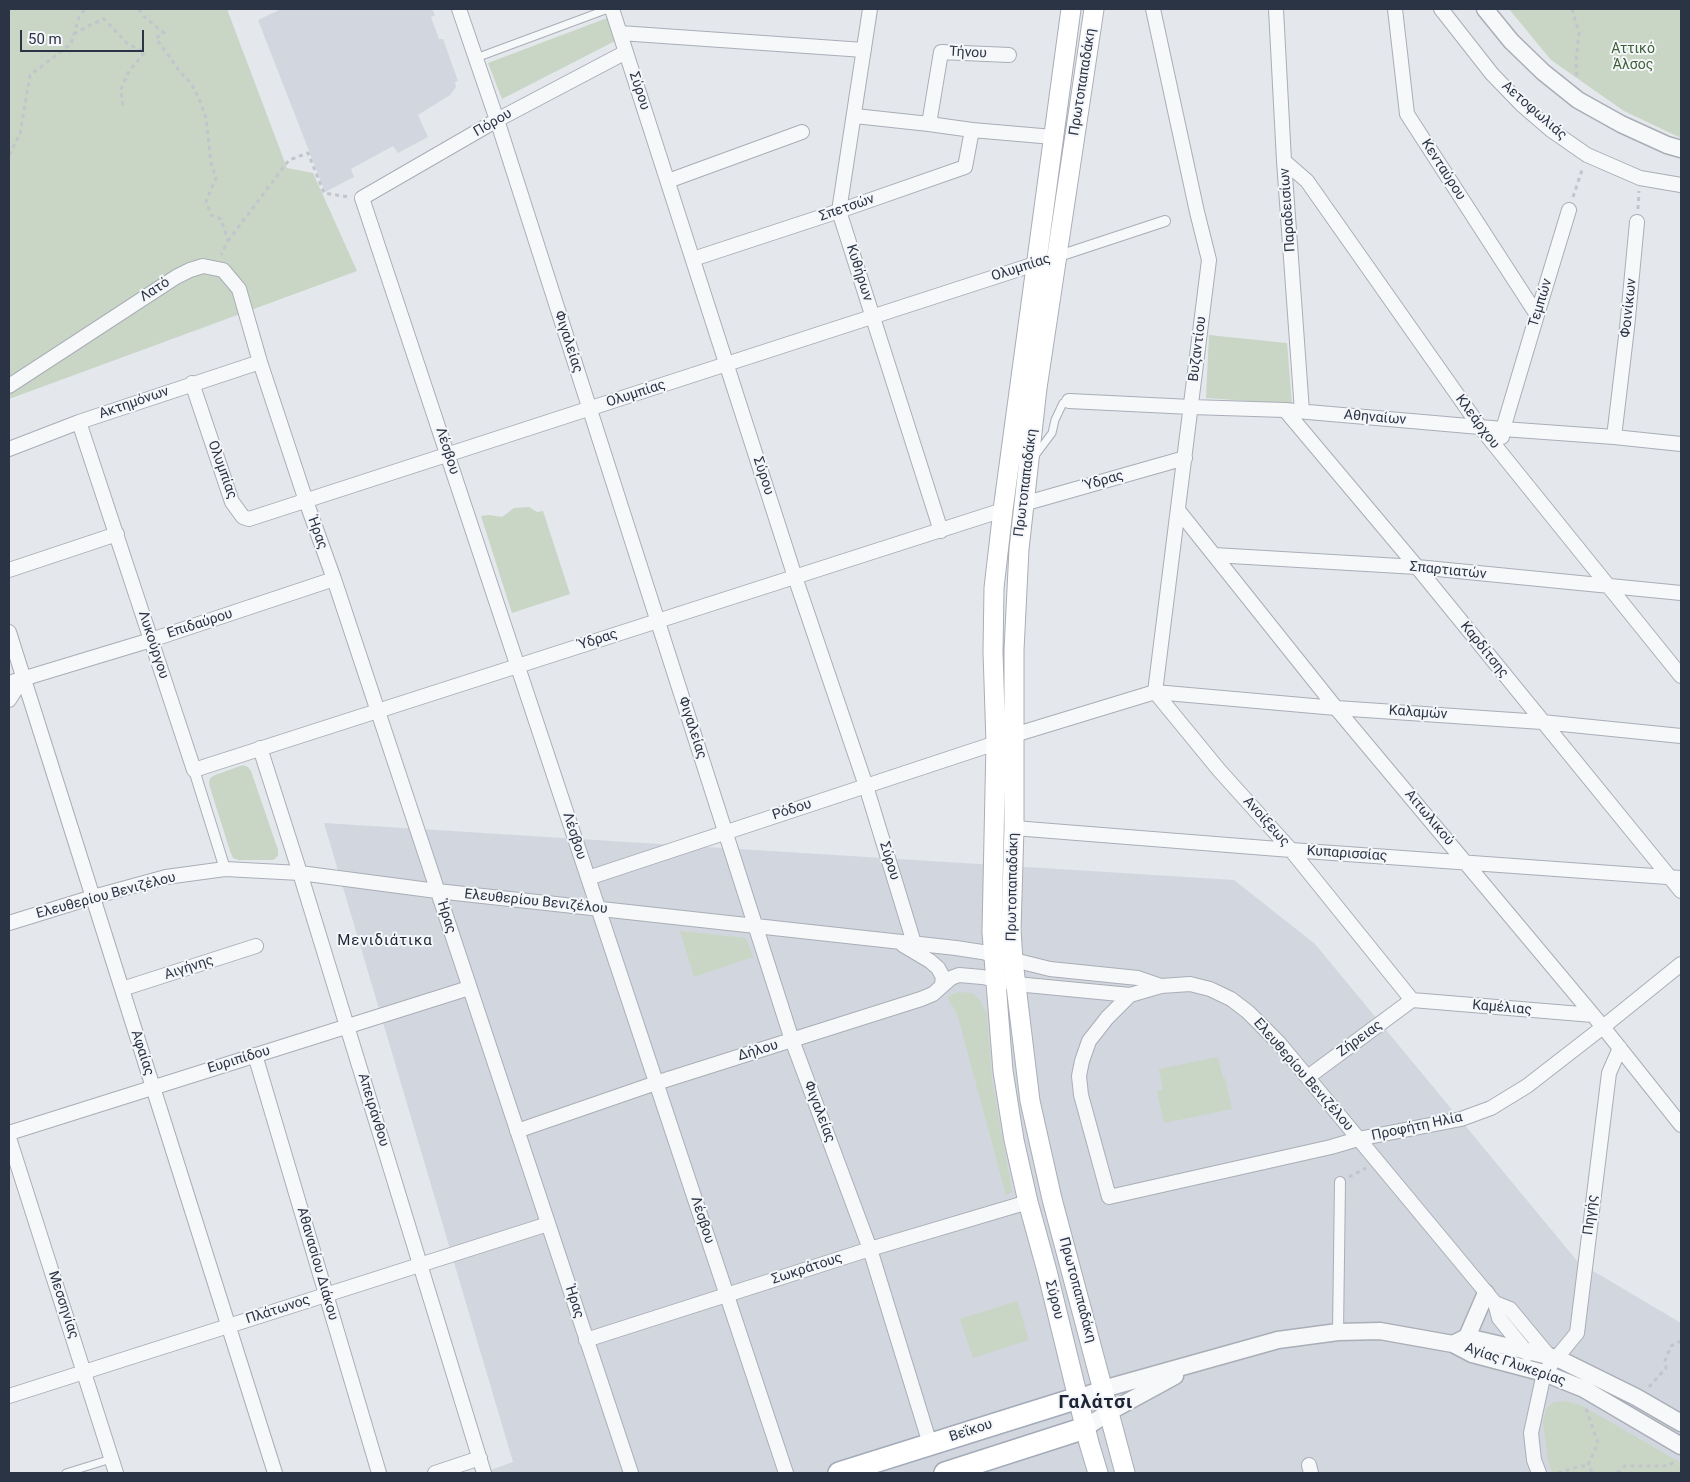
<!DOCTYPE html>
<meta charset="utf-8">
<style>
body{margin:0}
#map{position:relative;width:1690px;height:1482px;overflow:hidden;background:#e4e7ec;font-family:Roboto,sans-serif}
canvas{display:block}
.frame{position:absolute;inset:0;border:10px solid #2b3445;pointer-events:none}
.scale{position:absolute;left:20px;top:30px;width:124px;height:22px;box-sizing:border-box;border:2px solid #2b3445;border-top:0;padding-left:6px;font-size:15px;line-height:18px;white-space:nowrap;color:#2b3445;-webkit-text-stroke:4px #f4f6f9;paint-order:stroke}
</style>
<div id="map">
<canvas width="1690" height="1482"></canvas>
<div class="frame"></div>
<div class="scale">50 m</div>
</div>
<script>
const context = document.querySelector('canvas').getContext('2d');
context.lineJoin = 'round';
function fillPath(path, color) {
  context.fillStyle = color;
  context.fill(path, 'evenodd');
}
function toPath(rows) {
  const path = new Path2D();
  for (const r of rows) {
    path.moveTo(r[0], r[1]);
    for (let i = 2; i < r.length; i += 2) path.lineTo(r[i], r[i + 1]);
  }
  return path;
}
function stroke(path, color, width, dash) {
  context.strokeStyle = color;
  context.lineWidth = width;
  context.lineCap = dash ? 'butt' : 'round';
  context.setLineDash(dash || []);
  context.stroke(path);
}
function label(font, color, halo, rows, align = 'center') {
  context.font = font + ' Roboto,sans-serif';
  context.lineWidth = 4;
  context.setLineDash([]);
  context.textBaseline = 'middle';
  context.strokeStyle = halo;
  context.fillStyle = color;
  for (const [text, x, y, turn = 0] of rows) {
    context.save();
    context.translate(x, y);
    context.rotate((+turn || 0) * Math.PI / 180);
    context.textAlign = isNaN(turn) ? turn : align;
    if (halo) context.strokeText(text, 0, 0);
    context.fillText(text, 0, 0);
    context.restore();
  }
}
const built = toPath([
 [281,9,432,9,435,15,431,17,439,39,443,39,458,81,455,82,456,87,450,95,418,115,428,137,398,153,393,146,351,169,354,177,325,192,258,20],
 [324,823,1234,880,1315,944,1578,1262,1681,1323,1681,1473,482,1473,513,1462]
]);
const green = toPath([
 [9,9,227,9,287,168,313,173,357,271,9,399],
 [1509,9,1681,9,1681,138,1624,111,1551,60],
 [607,18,615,41,502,99,488,63],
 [1209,335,1287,343,1292,404,1206,398],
 [529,507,537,512,543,511,570,594,512,613,481,516,489,515,502,517,514,508],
 [243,765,248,767,251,771,278,850,278,856,273,860,239,860,233,858,230,851,209,784,210,778,215,775],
 [680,931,746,938,753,957,694,977],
 [958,992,972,993,980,1000,987,1014,992,1080,1012,1192,1006,1195,961,1028,956,1012,947,997],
 [1218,1057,1223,1078,1225,1078,1232,1109,1164,1123,1157,1091,1163,1090,1159,1069],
 [1017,1301,1029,1340,973,1358,960,1319],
 [1563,1401,1581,1405,1681,1463,1681,1473,1552,1473,1548,1460,1543,1422,1546,1409,1552,1403]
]);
const path = toPath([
 [139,9,142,15,164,33,156,38,180,72,191,83,199,99,206,118,211,163,216,178,206,201,211,215,221,219,228,241,221,255],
 [1572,9,1579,33,1576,61,1577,79],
 [74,34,90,25,104,19,128,44,145,52,129,71,121,89,123,108],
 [9,155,20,134,30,75,71,44,79,17,85,9],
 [1573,197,1583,167],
 [1638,209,1639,191],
 [228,241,289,160,308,153,324,193,349,197],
 [1349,1177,1366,1168],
 [1649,1387,1666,1368,1665,1361,1671,1346,1681,1341],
 [1586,1409,1598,1443,1588,1465,1593,1473],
 [1558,1473,1577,1467,1588,1465],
 [1617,1473,1625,1466,1668,1466,1677,1460]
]);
const service = toPath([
 [476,58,608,9],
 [1034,457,1052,433,1055,420,1063,403,1069,401],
 [66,1473,111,1459]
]);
const pedestrian = toPath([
 [1056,257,1165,221],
 [194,770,225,869],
 [1338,1332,1340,1182]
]);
const minor = toPath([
 [459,9,499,126,792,1040,870,1249,930,1444],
 [612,9,795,577,866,786,914,943],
 [870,9,839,211,941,531],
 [1153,9,1197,212,1209,260,1155,692],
 [1276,9,1284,161,1302,411],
 [1395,9,1407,114,1537,315],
 [1441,9,1492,74,1522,105,1551,130,1587,155,1640,178,1681,185],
 [620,33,864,50],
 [626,52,497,120,362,198,786,1473],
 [855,116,929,124,972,130,1053,137],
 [929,124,941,52,1009,55],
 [1284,161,1307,181,1480,427,1681,676],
 [668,181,802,132],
 [693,259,839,211,965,167,972,130],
 [192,383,232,502,243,517,249,519,1044,261],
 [9,386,176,277,190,270,203,266,223,270,239,289,260,362,306,501,334,579,631,1473],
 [1069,401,1191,407,1285,410,1503,429,1614,437,1681,444],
 [1285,410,1417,567,1681,891],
 [79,422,194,770,1003,510],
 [1502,437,1503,429,1537,315,1569,210],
 [1614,437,1627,328,1637,222],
 [9,449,79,422,260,362],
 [1023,504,1185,458],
 [1178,510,1336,708,1603,1027,1681,1125],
 [1214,555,1417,567,1681,593],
 [9,570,117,534],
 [9,632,275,1473],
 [9,683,151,640,334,579],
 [1155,692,1219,770,1291,850,1412,1000],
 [9,700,23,678],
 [1014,735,1155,692,1336,708,1542,722,1681,736],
 [260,748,300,873,484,1473],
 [1014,828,1291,850,1681,878],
 [588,878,996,743],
 [9,923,93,897,166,877,225,869,300,873,437,891,956,948,982,952,1050,969,1138,978,1161,986],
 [903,945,930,961,938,968,943,977,942,984],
 [122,989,256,946],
 [1130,995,1107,1018,1089,1041,1082,1061,1079,1076,1081,1095,1109,1197,1331,1147,1358,1139,1461,1119,1491,1108,1527,1086,1603,1027,1681,964],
 [1412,1000,1593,1015],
 [255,1055,379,1473],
 [1308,1077,1412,1000],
 [517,1131,656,1083,921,999,933,994,951,978,959,975,982,977,1016,984,1130,995,1161,986,1190,984,1210,989,1231,999,1248,1012,1279,1043,1495,1303,1499,1318,1528,1354],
 [9,1133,469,988],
 [9,1138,116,1473],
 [1495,1303,1510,1309,1549,1356],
 [586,1340,870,1249,1028,1202],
 [9,1396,548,1224],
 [1309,1465,1311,1473],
 [435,1473,480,1458],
 [1539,1473,1534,1460,1531,1433,1544,1373,1577,1333,1609,1073,1620,1048]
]);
const tertiary = toPath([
 [1485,9,1511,41,1543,72,1578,100,1621,124,1667,145,1681,149],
 [1467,1337,1486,1293],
 [1453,1344,1467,1337,1557,1358,1636,1397,1681,1423],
 [1078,1398,1103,1389,1278,1340,1338,1332,1380,1331,1453,1344,1472,1354,1544,1373,1584,1389,1681,1446],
 [1085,1428,1109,1412,1175,1376]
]);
const secondary = toPath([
 [1071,9,1003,510,994,588,993,652,996,743,992,932,1003,1071,1014,1140,1028,1202,1047,1271,1089,1443,1098,1473],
 [1094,9,1037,388,1019,549,1014,650,1014,828,1011,930,1013,961,1030,1101,1052,1199,1125,1473]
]);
const primary = toPath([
 [839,1473,1078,1398],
 [945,1473,1085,1428]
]);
const parkNames = [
 ["Αττικό",1633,49],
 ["Άλσος",1633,65]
];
const streetNames = [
 ["Τήνου",968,53,3],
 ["Πρωτοπαπαδάκη",1083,82,-81],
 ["Σύρου",639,91,72],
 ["Αετοφωλιάς",1534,111,41],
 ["Πόρου",493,123,-30],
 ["Κενταύρου",1443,170,57],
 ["Σπετσών",847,208,-19],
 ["Παραδεισίων",1288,210,-94],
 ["Ολυμπίας",1021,268,-18],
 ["Κυθήρων",859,273,72],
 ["Λατό",155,290,-33],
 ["Τεμπών",1541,303,-73],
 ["Φοινίκων",1629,308,-84],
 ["Φιγαλείας",568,342,72],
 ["Βυζαντίου",1198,349,-83],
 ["Ολυμπίας",636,394,-18],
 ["Ακτημόνων",134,403,-19],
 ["Αθηναίων",1375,418,5],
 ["Κλεάρχου",1477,422,53],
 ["Λέσβου",447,451,72],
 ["Ολυμπίας",222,470,70],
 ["Σύρου",763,476,72],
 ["Ύδρας",1104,481,-16],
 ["Πρωτοπαπαδάκη",1026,483,-83],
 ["Ήρας",317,533,70],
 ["Σπαρτιατών",1448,571,6],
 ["Επιδαύρου",200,624,-18],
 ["Ύδρας",598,640,-18],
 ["Λυκούργου",153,645,72],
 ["Καρδίτσης",1484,650,51],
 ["Καλαμών",1418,713,4],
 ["Φιγαλείας",692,728,72],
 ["Ρόδου",792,810,-18],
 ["Αιτωλικού",1429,818,50],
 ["Ανοίξεως",1266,822,48],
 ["Λέσβου",574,836,72],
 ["Κυπαρισσίας",1347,854,4],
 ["Σύρου",889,861,73],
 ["Πρωτοπαπαδάκη",1013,887,-89],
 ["Ελευθερίου Βενιζέλου",106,896,-15],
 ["Ελευθερίου Βενιζέλου",536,902,6],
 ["Ήρας",446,917,72],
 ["Αιγήνης",189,968,-18],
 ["Καμέλιας",1502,1008,5],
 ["Ζήρειας",1360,1039,-36],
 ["Δήλου",758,1051,-17],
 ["Αφαίας",142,1053,72],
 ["Ευριπίδου",239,1060,-17],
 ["Ελευθερίου Βενιζέλου",1303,1075,49],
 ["Απειράνθου",373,1110,73],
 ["Φιγαλείας",819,1112,69],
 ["Προφήτη Ηλία",1417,1127,-12],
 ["Πηγής",1591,1215,-83],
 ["Λέσβου",702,1220,72],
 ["Αθανασίου Διάκου",317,1264,74],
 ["Σωκράτους",807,1269,-18],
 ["Πρωτοπαπαδάκη",1077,1290,75],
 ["Σύρου",1054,1300,76],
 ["Ήρας",574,1302,72],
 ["Μεσσηνίας",63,1305,72],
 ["Πλάτωνος",278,1310,-18],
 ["Αγίας Γλυκερίας",1515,1365,19],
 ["Βεΐκου",971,1431,-18]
];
const neighbourhoodNames = [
 ["Μενιδιάτικα",385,941]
];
const districtNames = [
 ["Γαλάτσι",1096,1403]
];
fillPath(built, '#d2d6de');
fillPath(green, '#c9d6c5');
stroke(service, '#a9aeb7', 9);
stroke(pedestrian, '#a9aeb7', 12);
stroke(minor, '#a9aeb7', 16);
stroke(tertiary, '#a9aeb7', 19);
stroke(secondary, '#a9aeb7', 21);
stroke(primary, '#a3abb8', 24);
stroke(path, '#c2c5cb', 3, [4, 4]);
stroke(service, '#f7f8fa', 7);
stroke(pedestrian, '#f7f8fa', 10);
stroke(minor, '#f7f8fa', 14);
stroke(tertiary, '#f7f8fa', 16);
stroke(secondary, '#fff', 19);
stroke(primary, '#fff', 21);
label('14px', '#3f6138', '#f4f6f9', parkNames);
label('14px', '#2b3445', '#f4f6f9', streetNames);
context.letterSpacing = '1px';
label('15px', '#1d2536', '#f4f6f9', neighbourhoodNames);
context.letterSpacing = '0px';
context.letterSpacing = '1px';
label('bold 19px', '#1d2536', '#f4f6f9', districtNames);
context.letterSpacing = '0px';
</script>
